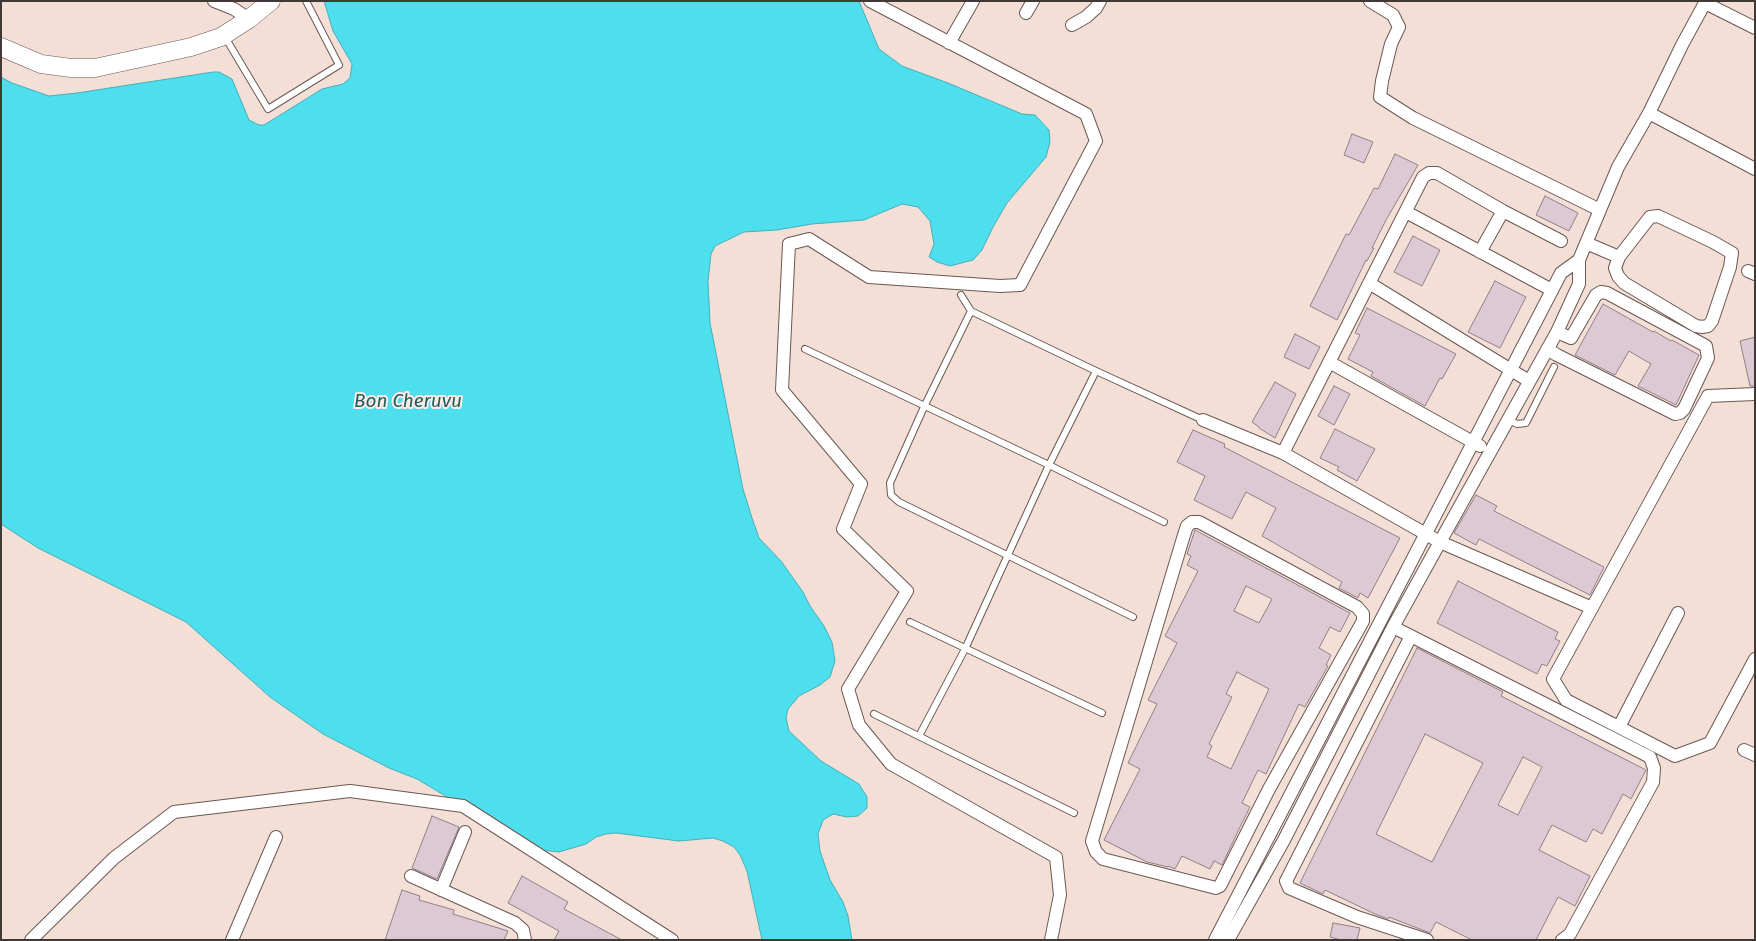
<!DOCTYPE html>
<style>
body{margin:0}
#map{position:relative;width:1756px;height:941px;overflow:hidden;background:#f4dfd7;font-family:"Fira Sans",sans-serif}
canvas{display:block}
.frame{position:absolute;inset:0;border:2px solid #413936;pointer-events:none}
</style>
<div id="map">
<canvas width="1756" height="941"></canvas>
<div class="frame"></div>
</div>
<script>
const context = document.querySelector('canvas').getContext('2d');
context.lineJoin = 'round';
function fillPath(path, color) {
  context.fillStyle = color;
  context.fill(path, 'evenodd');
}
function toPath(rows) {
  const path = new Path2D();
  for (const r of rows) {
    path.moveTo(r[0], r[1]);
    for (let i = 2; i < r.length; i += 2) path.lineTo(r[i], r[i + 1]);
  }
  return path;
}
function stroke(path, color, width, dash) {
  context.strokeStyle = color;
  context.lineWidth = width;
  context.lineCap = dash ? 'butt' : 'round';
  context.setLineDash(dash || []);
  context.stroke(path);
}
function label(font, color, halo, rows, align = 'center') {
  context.font = font + ' "Fira Sans",sans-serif';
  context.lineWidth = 4;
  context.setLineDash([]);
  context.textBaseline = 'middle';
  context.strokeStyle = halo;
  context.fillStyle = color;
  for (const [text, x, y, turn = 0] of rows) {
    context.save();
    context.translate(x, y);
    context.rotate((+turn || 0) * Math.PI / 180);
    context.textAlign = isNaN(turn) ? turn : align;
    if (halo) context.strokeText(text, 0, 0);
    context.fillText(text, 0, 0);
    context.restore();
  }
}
const water = toPath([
 [324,1,859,1,879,49,902,66,948,83,1022,114,1035,115,1049,130,1050,142,1046,157,1007,203,993,227,982,250,973,260,950,266,937,262,929,257,934,244,930,221,918,207,902,204,864,220,812,224,777,230,744,232,715,246,711,254,708,281,710,323,743,489,752,518,759,538,781,561,803,592,810,606,824,626,832,642,835,661,830,677,820,685,799,696,788,709,786,718,789,731,821,761,859,784,867,797,867,808,858,816,847,817,833,814,823,820,818,834,820,851,830,880,843,902,848,916,852,940,762,940,747,871,740,855,734,847,723,841,713,838,679,841,616,833,606,834,596,837,586,844,559,852,542,850,459,804,417,779,389,768,323,734,270,697,186,622,38,548,1,524,1,77,12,83,49,96,77,93,213,72,219,72,232,79,249,120,259,125,264,125,322,89,343,84,350,78,352,64,333,31,324,1]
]);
const building = toPath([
 [1352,134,1373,142,1364,163,1344,155,1352,134],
 [1395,154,1418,165,1386,220,1372,248,1374,248,1367,261,1366,260,1337,320,1310,306,1346,234,1349,235,1374,188,1378,189,1395,154],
 [1545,196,1578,213,1569,231,1536,215,1545,196],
 [1413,236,1440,250,1422,286,1394,272,1413,236],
 [1495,281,1526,297,1500,348,1468,332,1495,281],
 [1603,304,1653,332,1654,331,1671,341,1672,340,1699,355,1676,405,1638,386,1651,364,1629,351,1615,375,1575,355,1603,304],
 [1367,308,1456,354,1442,379,1440,378,1425,406,1371,376,1373,372,1348,359,1360,335,1355,333,1367,308],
 [1295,334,1320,347,1309,369,1284,357,1295,334],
 [1755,337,1755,386,1750,386,1740,341,1755,337],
 [1275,382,1296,394,1275,438,1259,428,1259,427,1252,422,1275,382],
 [1334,386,1350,394,1334,425,1318,416,1334,386],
 [1335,429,1375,449,1357,481,1337,470,1339,467,1320,458,1335,429],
 [1193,430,1225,444,1224,447,1400,538,1368,598,1360,593,1358,598,1339,588,1342,582,1262,536,1276,508,1246,492,1232,519,1194,500,1205,476,1177,462,1193,430],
 [1476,495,1497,506,1494,511,1604,567,1590,595,1479,539,1476,545,1454,533,1476,495],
 [1195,530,1350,613,1340,632,1330,627,1319,648,1331,655,1326,665,1328,666,1305,707,1299,704,1266,774,1258,770,1242,803,1250,807,1240,827,1222,865,1214,861,1210,869,1182,856,1175,869,1168,866,1168,867,1147,862,1104,840,1140,769,1128,763,1157,704,1148,700,1177,643,1165,636,1198,571,1187,565,1191,556,1187,554,1195,530],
 [1246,586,1272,599,1259,623,1234,611,1246,586],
 [1237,672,1269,689,1231,769,1207,757,1212,746,1209,744,1232,697,1226,694,1237,672],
 [1458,581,1558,632,1555,639,1560,641,1547,666,1542,664,1537,674,1437,623,1458,581],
 [1417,648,1503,692,1501,696,1646,770,1631,799,1623,794,1602,834,1593,829,1586,842,1552,825,1539,850,1590,876,1575,906,1558,897,1536,940,1472,940,1436,922,1430,933,1389,917,1388,919,1375,914,1325,890,1323,894,1300,883,1417,648],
 [1425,734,1483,763,1432,862,1376,834,1425,734],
 [1523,757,1542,767,1518,815,1498,805,1523,757],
 [432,816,459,827,437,879,412,868,432,816],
 [522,876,568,902,564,909,622,940,554,940,559,931,508,903,522,876],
 [402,890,420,896,419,900,454,910,453,914,508,931,504,940,385,940,402,890],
 [1333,923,1360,928,1357,940,1341,940,1330,937,1333,923]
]);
const lane = toPath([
 [225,37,268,109,339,65,306,1],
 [961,295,971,311,1096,371,1203,420],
 [971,311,924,407,890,483,891,495,899,502,1133,617],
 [805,349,1049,465,1164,522],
 [1507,419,1517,424,1526,423,1554,367],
 [910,622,1102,713],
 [874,714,1074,813],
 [919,736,965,649,1049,465,1096,371]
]);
const street = toPath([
 [214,1,234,9,249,19],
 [870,1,1086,114,1096,141,1020,285,1000,286,869,277,809,239,789,244,782,390,861,484,843,529,907,591,848,689,859,725,891,764,1056,857,1060,895,1051,940],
 [1370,1,1393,15,1399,27,1391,44,1382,81,1380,97,1413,118,1600,210],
 [1705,3,1755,28],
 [1026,13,1033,1],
 [1072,25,1086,17,1096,8,1100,1],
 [949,43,973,1],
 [1649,113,1755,169],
 [1406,212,1548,288,1551,292],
 [1658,216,1713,242,1732,253,1730,267,1712,321,1708,326,1702,327,1696,326,1624,283,1618,276,1615,268,1619,257,1650,217,1658,216],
 [1586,243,1619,257],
 [1480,252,1503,211],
 [1748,271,1755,274],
 [1369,283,1529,381],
 [1547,349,1557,355,1675,414,1680,413,1684,409,1708,358,1706,346,1607,293,1601,292,1596,295,1571,338,1557,332],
 [1329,362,1480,446],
 [1755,394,1708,396,1553,679,1566,700,1675,756,1710,743,1755,659],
 [1203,420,1283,453,1440,542,1592,608],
 [1283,453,1423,177,1429,173,1437,173,1503,211,1561,241],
 [1192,522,1199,522,1357,607,1363,614,1363,621,1269,789,1220,886,1216,888,1103,859,1096,852,1092,841,1184,535,1187,526,1192,522],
 [1393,627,1650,757,1654,768,1653,782,1570,934,1562,940],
 [1411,636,1286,881,1289,888,1357,917,1427,940],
 [1619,727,1678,613],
 [1744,750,1755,755],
 [411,876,515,923,523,930,525,940],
 [441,890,465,832],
 [31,940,114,858,174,812,350,791,463,806,672,940],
 [232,940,276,837],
 [1215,940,1561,273,1579,260],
 [1228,940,1284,840,1393,627,1440,542,1557,332,1579,284,1579,260,1618,167,1649,113,1682,45,1706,1]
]);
const secondary = toPath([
 [1,47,41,64,71,68,95,68,191,47,221,37,249,19,271,1]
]);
const waterNames = [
 ["Bon Cheruvu",408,402]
];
fillPath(water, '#4ddfed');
stroke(water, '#49adb6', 1);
fillPath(building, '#ddc9d3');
stroke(building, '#917f88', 1);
stroke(lane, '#6a5852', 8);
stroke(street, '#6a5852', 14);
stroke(secondary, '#6a5852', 19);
stroke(lane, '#fff', 6);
stroke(street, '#fff', 12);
stroke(secondary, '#fff', 18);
label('italic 19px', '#205c62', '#feede7', waterNames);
</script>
